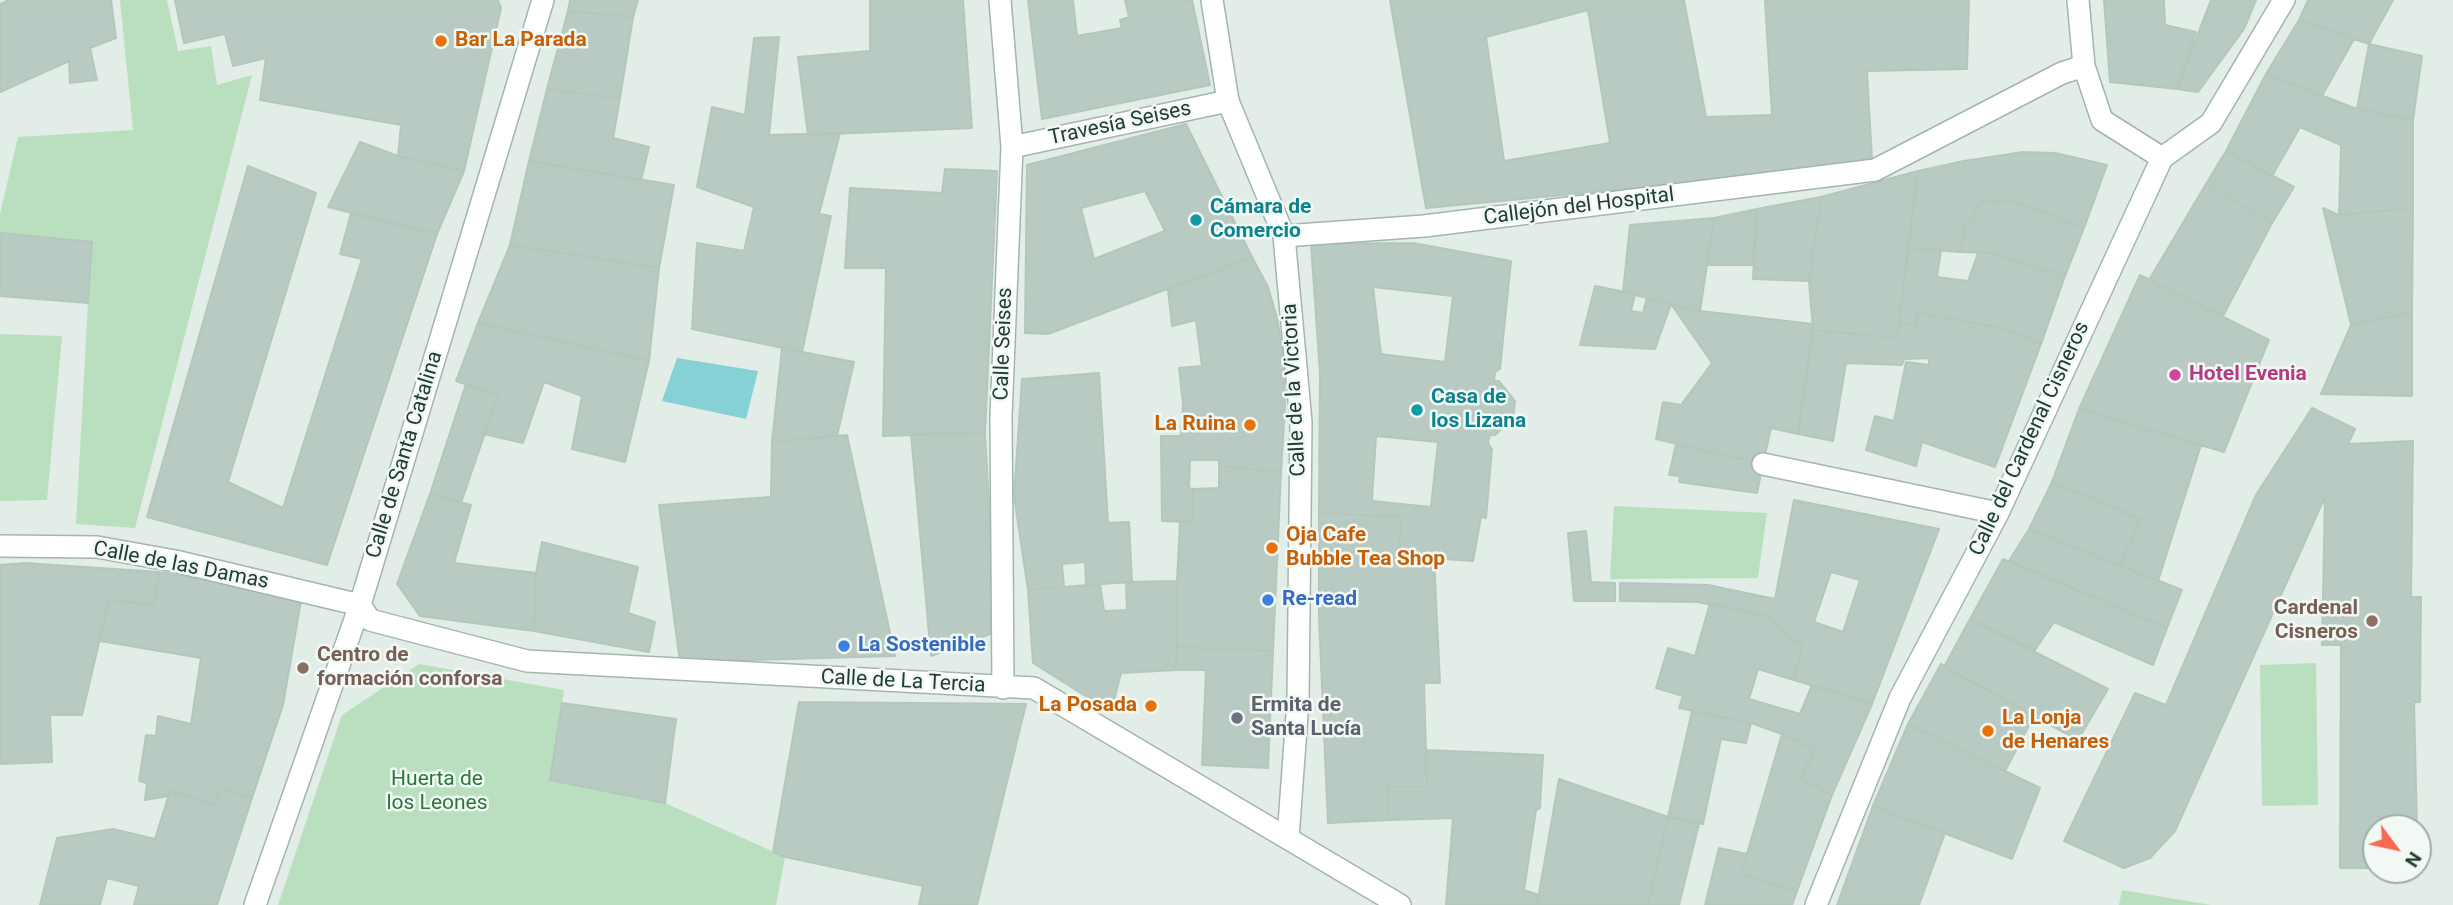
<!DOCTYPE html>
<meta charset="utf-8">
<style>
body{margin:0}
#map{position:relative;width:2453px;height:905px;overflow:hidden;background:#e1ede6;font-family:Roboto,sans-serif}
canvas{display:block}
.north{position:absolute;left:2362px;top:814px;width:70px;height:70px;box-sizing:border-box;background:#f2f9f5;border:2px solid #9eaea7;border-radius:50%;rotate:123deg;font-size:19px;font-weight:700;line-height:28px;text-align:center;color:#213e33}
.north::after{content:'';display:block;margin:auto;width:24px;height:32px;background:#f96953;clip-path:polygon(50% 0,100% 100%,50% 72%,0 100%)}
</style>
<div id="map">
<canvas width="2453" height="905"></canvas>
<div class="north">N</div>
</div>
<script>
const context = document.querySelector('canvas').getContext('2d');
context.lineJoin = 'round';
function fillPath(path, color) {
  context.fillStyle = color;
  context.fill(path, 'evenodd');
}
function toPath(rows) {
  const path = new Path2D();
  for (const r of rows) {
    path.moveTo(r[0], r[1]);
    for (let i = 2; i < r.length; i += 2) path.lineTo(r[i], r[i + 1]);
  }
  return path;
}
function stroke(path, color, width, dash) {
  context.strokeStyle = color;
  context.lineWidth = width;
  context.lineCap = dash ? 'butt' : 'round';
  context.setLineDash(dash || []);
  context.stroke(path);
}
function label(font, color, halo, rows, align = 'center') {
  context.font = font + ' Roboto,sans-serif';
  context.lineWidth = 5;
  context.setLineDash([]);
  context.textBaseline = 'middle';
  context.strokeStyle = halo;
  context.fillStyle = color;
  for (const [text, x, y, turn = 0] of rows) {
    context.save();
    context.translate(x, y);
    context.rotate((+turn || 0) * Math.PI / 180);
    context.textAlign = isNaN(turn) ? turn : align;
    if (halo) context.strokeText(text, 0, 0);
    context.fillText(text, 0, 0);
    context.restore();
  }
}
const green = toPath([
 [120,0,167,0,178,51,211,46,217,85,252,75,135,528,76,524,88,303,0,233,0,214,18,137,133,130],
 [0,334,62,336,47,500,0,501],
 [1614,506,1767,513,1758,578,1610,579],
 [2316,663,2318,805,2262,806,2260,665],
 [419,664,564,690,550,780,665,803,785,857,776,905,278,905,342,715],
 [2122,890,2211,905,2119,905]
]);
const water = toPath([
 [677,358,758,371,746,419,662,401]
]);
const building = toPath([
 [9,0,111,0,116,38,90,48,97,80,70,83,69,61,0,92,0,4,9,0],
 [175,0,498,0,501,8,464,171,398,156,401,125,260,100,266,58,233,66,225,34,184,43,175,0],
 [570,0,638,0,633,17,568,11,570,0],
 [870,0,963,0,972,128,808,135,798,57,870,51,870,0],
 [1028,0,1073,0,1077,36,1122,28,1120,20,1129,17,1125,0,1192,0,1210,85,1042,119,1028,0],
 [1390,0,1684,0,1706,117,1772,115,1765,0,1969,0,1967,69,1867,71,1872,159,1837,169,1426,208,1390,0],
 [1588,10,1610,143,1504,161,1486,37,1588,10],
 [2104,0,2164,0,2165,25,2196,32,2177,89,2110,82,2104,0],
 [2211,0,2256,0,2244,29,2198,92,2177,89,2211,0],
 [2308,0,2393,0,2369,44,2299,20,2308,0],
 [568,11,633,17,620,98,547,89,568,11],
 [2299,20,2354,39,2322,96,2266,74,2299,20],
 [779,37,769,135,840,133,819,214,831,216,802,352,692,329,697,243,744,251,754,207,697,187,712,107,745,115,754,38,779,37],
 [2369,44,2422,56,2413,120,2357,109,2369,44],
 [2266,74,2357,109,2413,120,2413,208,2339,215,2341,145,2300,127,2272,176,2226,151,2266,74],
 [547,89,620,98,613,138,649,147,641,180,529,161,547,89],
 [1186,124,1252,257,1048,334,1025,333,1027,165,1186,124],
 [1145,191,1165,231,1094,259,1081,208,1145,191],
 [360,142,398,156,464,171,437,234,328,207,360,142],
 [2226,151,2294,187,2272,223,2206,184,2226,151],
 [2023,152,2055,153,2107,165,2084,228,2013,201,1979,202,1972,220,1966,221,1961,252,1908,248,1918,171,1964,161,2023,152],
 [529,161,674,185,659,268,510,245,529,161],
 [248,166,316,193,228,482,283,508,362,259,340,254,351,213,437,234,327,565,147,517,248,166],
 [945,169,997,171,985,433,883,436,886,268,845,268,850,188,942,193,945,169],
 [1918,171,1897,338,1813,330,1809,281,1821,197,1918,171],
 [2206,184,2272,223,2223,316,2149,280,2206,184],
 [1821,197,1809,281,1753,279,1757,209,1821,197],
 [2013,201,2084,228,2065,276,1992,253,1961,252,1966,221,1972,220,1979,202,2013,201],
 [2323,208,2339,215,2413,208,2412,312,2351,325,2323,208],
 [1757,209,1753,265,1707,265,1714,218,1757,209],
 [1714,218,1700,311,1623,292,1630,225,1714,218],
 [0,233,92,242,88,303,0,296,0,233],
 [1413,243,1511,261,1500,369,1495,372,1494,381,1499,381,1515,401,1513,418,1495,435,1490,435,1488,443,1492,449,1486,518,1481,517,1473,561,1399,556,1401,517,1319,513,1320,373,1311,244,1413,243],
 [1373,287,1453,296,1445,362,1381,354,1373,287],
 [1376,436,1438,442,1431,507,1372,501,1376,436],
 [510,245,659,268,649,361,478,323,510,245],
 [1908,248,1941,250,1937,277,1968,281,1978,253,1992,253,2065,276,2041,344,2002,328,1917,313,1916,325,1899,323,1908,248],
 [1252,257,1268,287,1277,318,1283,353,1285,406,1281,472,1219,466,1219,460,1190,460,1189,488,1193,489,1192,522,1162,521,1161,436,1181,436,1183,404,1179,368,1202,366,1196,320,1172,326,1168,290,1252,257],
 [2140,275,2269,340,2224,452,2079,409,2140,275],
 [1595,286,1635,294,1631,311,1643,313,1647,298,1671,304,1655,349,1580,345,1595,286],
 [1671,304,1700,311,1813,324,1798,434,1771,428,1763,464,1656,439,1663,402,1681,405,1712,363,1671,304],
 [2412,312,2412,396,2321,394,2351,325,2412,312],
 [1917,313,2002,328,2041,344,1995,467,1922,442,1916,466,1866,450,1875,416,1894,421,1906,362,1929,365,1929,358,1904,359,1902,365,1846,363,1833,441,1798,434,1813,330,1897,338,1899,323,1916,325,1917,313],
 [478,323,649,361,625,462,572,449,582,396,544,382,523,443,484,434,498,395,456,381,478,323],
 [782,348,854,362,837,436,772,442,782,348],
 [1099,373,1108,523,1129,522,1132,582,1086,585,1085,562,1062,564,1064,587,1028,590,1014,496,1022,379,1099,373],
 [466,384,498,395,461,503,430,494,466,384],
 [2312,408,2355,429,2348,444,2413,441,2411,597,2421,597,2420,702,2414,702,2417,828,2376,828,2376,868,2340,868,2341,645,2322,645,2325,497,2175,831,2150,858,2124,868,2064,841,2135,693,2166,705,2256,495,2312,408],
 [2079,409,2201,445,2158,581,2119,565,2141,519,2052,482,2079,409],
 [985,433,996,632,931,656,911,434,985,433],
 [847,435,895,656,680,662,659,505,771,497,772,442,847,435],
 [1676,444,1763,464,1757,493,1679,482,1680,476,1669,475,1676,444],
 [1219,466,1281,472,1273,651,1177,647,1177,581,1180,522,1192,522,1193,489,1219,488,1219,466],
 [2052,482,2141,519,2119,565,2029,529,2052,482],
 [430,494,471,505,454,563,536,573,534,631,420,616,397,584,430,494],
 [1794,500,1939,529,1872,704,1794,680,1803,644,1794,642,1771,617,1698,602,1620,601,1620,583,1708,585,1775,599,1794,500],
 [1831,572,1860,580,1843,632,1814,622,1831,572],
 [1319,513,1401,517,1399,556,1434,559,1440,683,1424,683,1427,787,1388,787,1389,820,1328,823,1319,618,1319,513],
 [2029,529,2182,590,2167,628,2009,561,2029,529],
 [1586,531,1591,582,1615,583,1615,601,1574,601,1568,533,1586,531],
 [542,542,638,567,628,613,655,622,649,652,534,631,536,573,542,542],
 [2003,559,2167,628,2153,665,2054,622,2035,650,1970,619,2003,559],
 [25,563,159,572,154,605,109,600,82,715,50,715,52,762,0,764,0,565,25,563],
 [159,572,302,595,283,705,252,798,221,788,215,805,170,791,168,796,145,800,147,783,139,781,146,735,156,736,158,716,191,724,201,658,100,641,109,600,154,605,159,572],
 [1177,581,1176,670,1121,673,1111,712,1033,663,1028,590,1100,584,1104,611,1127,610,1126,582,1177,581],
 [1710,603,1771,617,1794,642,1803,644,1794,680,1758,669,1749,699,1800,714,1812,685,1872,704,1832,795,1802,779,1814,749,1782,734,1751,723,1679,708,1683,696,1656,688,1668,648,1695,656,1710,603],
 [1970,619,2108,689,2078,740,1944,667,1970,619],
 [1177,647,1273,651,1268,768,1202,765,1206,670,1176,670,1177,647],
 [1941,664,2034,716,2005,771,1908,724,1941,664],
 [799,702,1026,704,977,905,919,905,923,886,785,857,773,852,799,702],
 [562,703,676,719,665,803,550,780,562,703],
 [1692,711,1751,723,1746,743,1721,739,1703,824,1668,817,1692,711],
 [1908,724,2040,788,2012,859,1873,806,1908,724],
 [1782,734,1814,749,1802,779,1832,795,1797,891,1741,874,1782,734],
 [1426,750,1543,755,1540,808,1536,810,1524,890,1539,895,1537,905,1446,905,1453,818,1389,820,1388,787,1427,787,1426,750],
 [1559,779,1668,817,1648,905,1537,905,1559,779],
 [221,788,252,798,217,905,134,905,139,886,107,878,100,905,40,905,57,838,113,829,155,839,170,791,215,805,221,788],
 [1873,806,1945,833,1919,905,1837,905,1873,806],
 [1668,817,1699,824,1679,905,1648,905,1668,817],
 [1719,848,1747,854,1741,874,1797,891,1792,905,1705,905,1719,848]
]);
const minor = toPath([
 [1000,0,1012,147,1001,416,1003,688],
 [1212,0,1228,101,1284,236,1301,422,1298,701,1288,838],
 [2078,0,2084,66,2102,120,2162,158],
 [1012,147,1228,101],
 [1284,236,1424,226,1875,170,2062,73,2084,66],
 [1763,464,1998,513],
 [0,546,97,547,175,561,360,605,370,620,527,661,1034,688,1400,905],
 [255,905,360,605,543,0],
 [1816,905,1900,698,1998,513,2162,158,2211,123,2284,0]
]);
const markers = [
 [441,41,7,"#e8710a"],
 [1196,220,7,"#0f9aa8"],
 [2175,375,7,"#d1479c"],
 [1417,410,7,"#0f9aa8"],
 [1250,425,7,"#e8710a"],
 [1272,548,7,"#e8710a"],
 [1268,600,7,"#3f7fe0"],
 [2372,621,7,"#8d6e63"],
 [844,646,7,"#3f7fe0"],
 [303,668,7,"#8d6e63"],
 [1151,706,7,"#e8710a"],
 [1237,718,7,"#6b7280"],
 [1988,731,7,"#e8710a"]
];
const foodNames = [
 ["Bar La Parada",455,41],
 ["La Ruina",1236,425,"right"],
 ["Oja Cafe",1286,536],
 ["Bubble Tea Shop",1286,560],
 ["La Posada",1137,706,"right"],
 ["La Lonja",2002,719],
 ["de Henares",2002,743]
];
const streetNames = [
 ["Travesía Seises",1120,124,-12],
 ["Callejón del Hospital",1579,207,-7],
 ["Calle Seises",1004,344,-88],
 ["Calle de la Victoria",1295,390,-93],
 ["Calle del Cardenal Cisneros",2030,439,-65],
 ["Calle de Santa Catalina",405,455,-73],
 ["Calle de las Damas",181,566,11],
 ["Calle de La Tercia",903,682,3]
];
const cultureNames = [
 ["Cámara de",1210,208],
 ["Comercio",1210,232],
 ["Casa de",1431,398],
 ["los Lizana",1431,422]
];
const hotelNames = [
 ["Hotel Evenia",2189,375]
];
const shopNames = [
 ["Re-read",1282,600],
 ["La Sostenible",858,646]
];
const educationNames = [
 ["Cardenal",2358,609],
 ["Cisneros",2358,633],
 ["Centro de",317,656,"left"],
 ["formación conforsa",317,680,"left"]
];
const worshipNames = [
 ["Ermita de",1251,706],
 ["Santa Lucía",1251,730]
];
const parkNames = [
 ["Huerta de",437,780],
 ["los Leones",437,804]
];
fillPath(green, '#b9dfbf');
fillPath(water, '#86d1d5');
fillPath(building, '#b9cac2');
stroke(building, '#b3c7bc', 2);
stroke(minor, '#a4b5ad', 24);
stroke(minor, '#fff', 21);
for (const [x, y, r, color] of markers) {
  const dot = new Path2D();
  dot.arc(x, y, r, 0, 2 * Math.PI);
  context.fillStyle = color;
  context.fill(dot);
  stroke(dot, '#f2f9f5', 2.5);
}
label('bold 21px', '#c56008', '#f2f9f5', foodNames, 'left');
label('21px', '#213e33', '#f2f9f5', streetNames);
label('bold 21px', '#0d838f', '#f2f9f5', cultureNames, 'left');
label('bold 21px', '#b23c85', '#f2f9f5', hotelNames, 'left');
label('bold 21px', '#366cbe', '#f2f9f5', shopNames, 'left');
label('bold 21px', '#785e54', '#f2f9f5', educationNames, 'right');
label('bold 21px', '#5b616d', '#f2f9f5', worshipNames, 'left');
label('21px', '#29773e', '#f2f9f5', parkNames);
</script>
